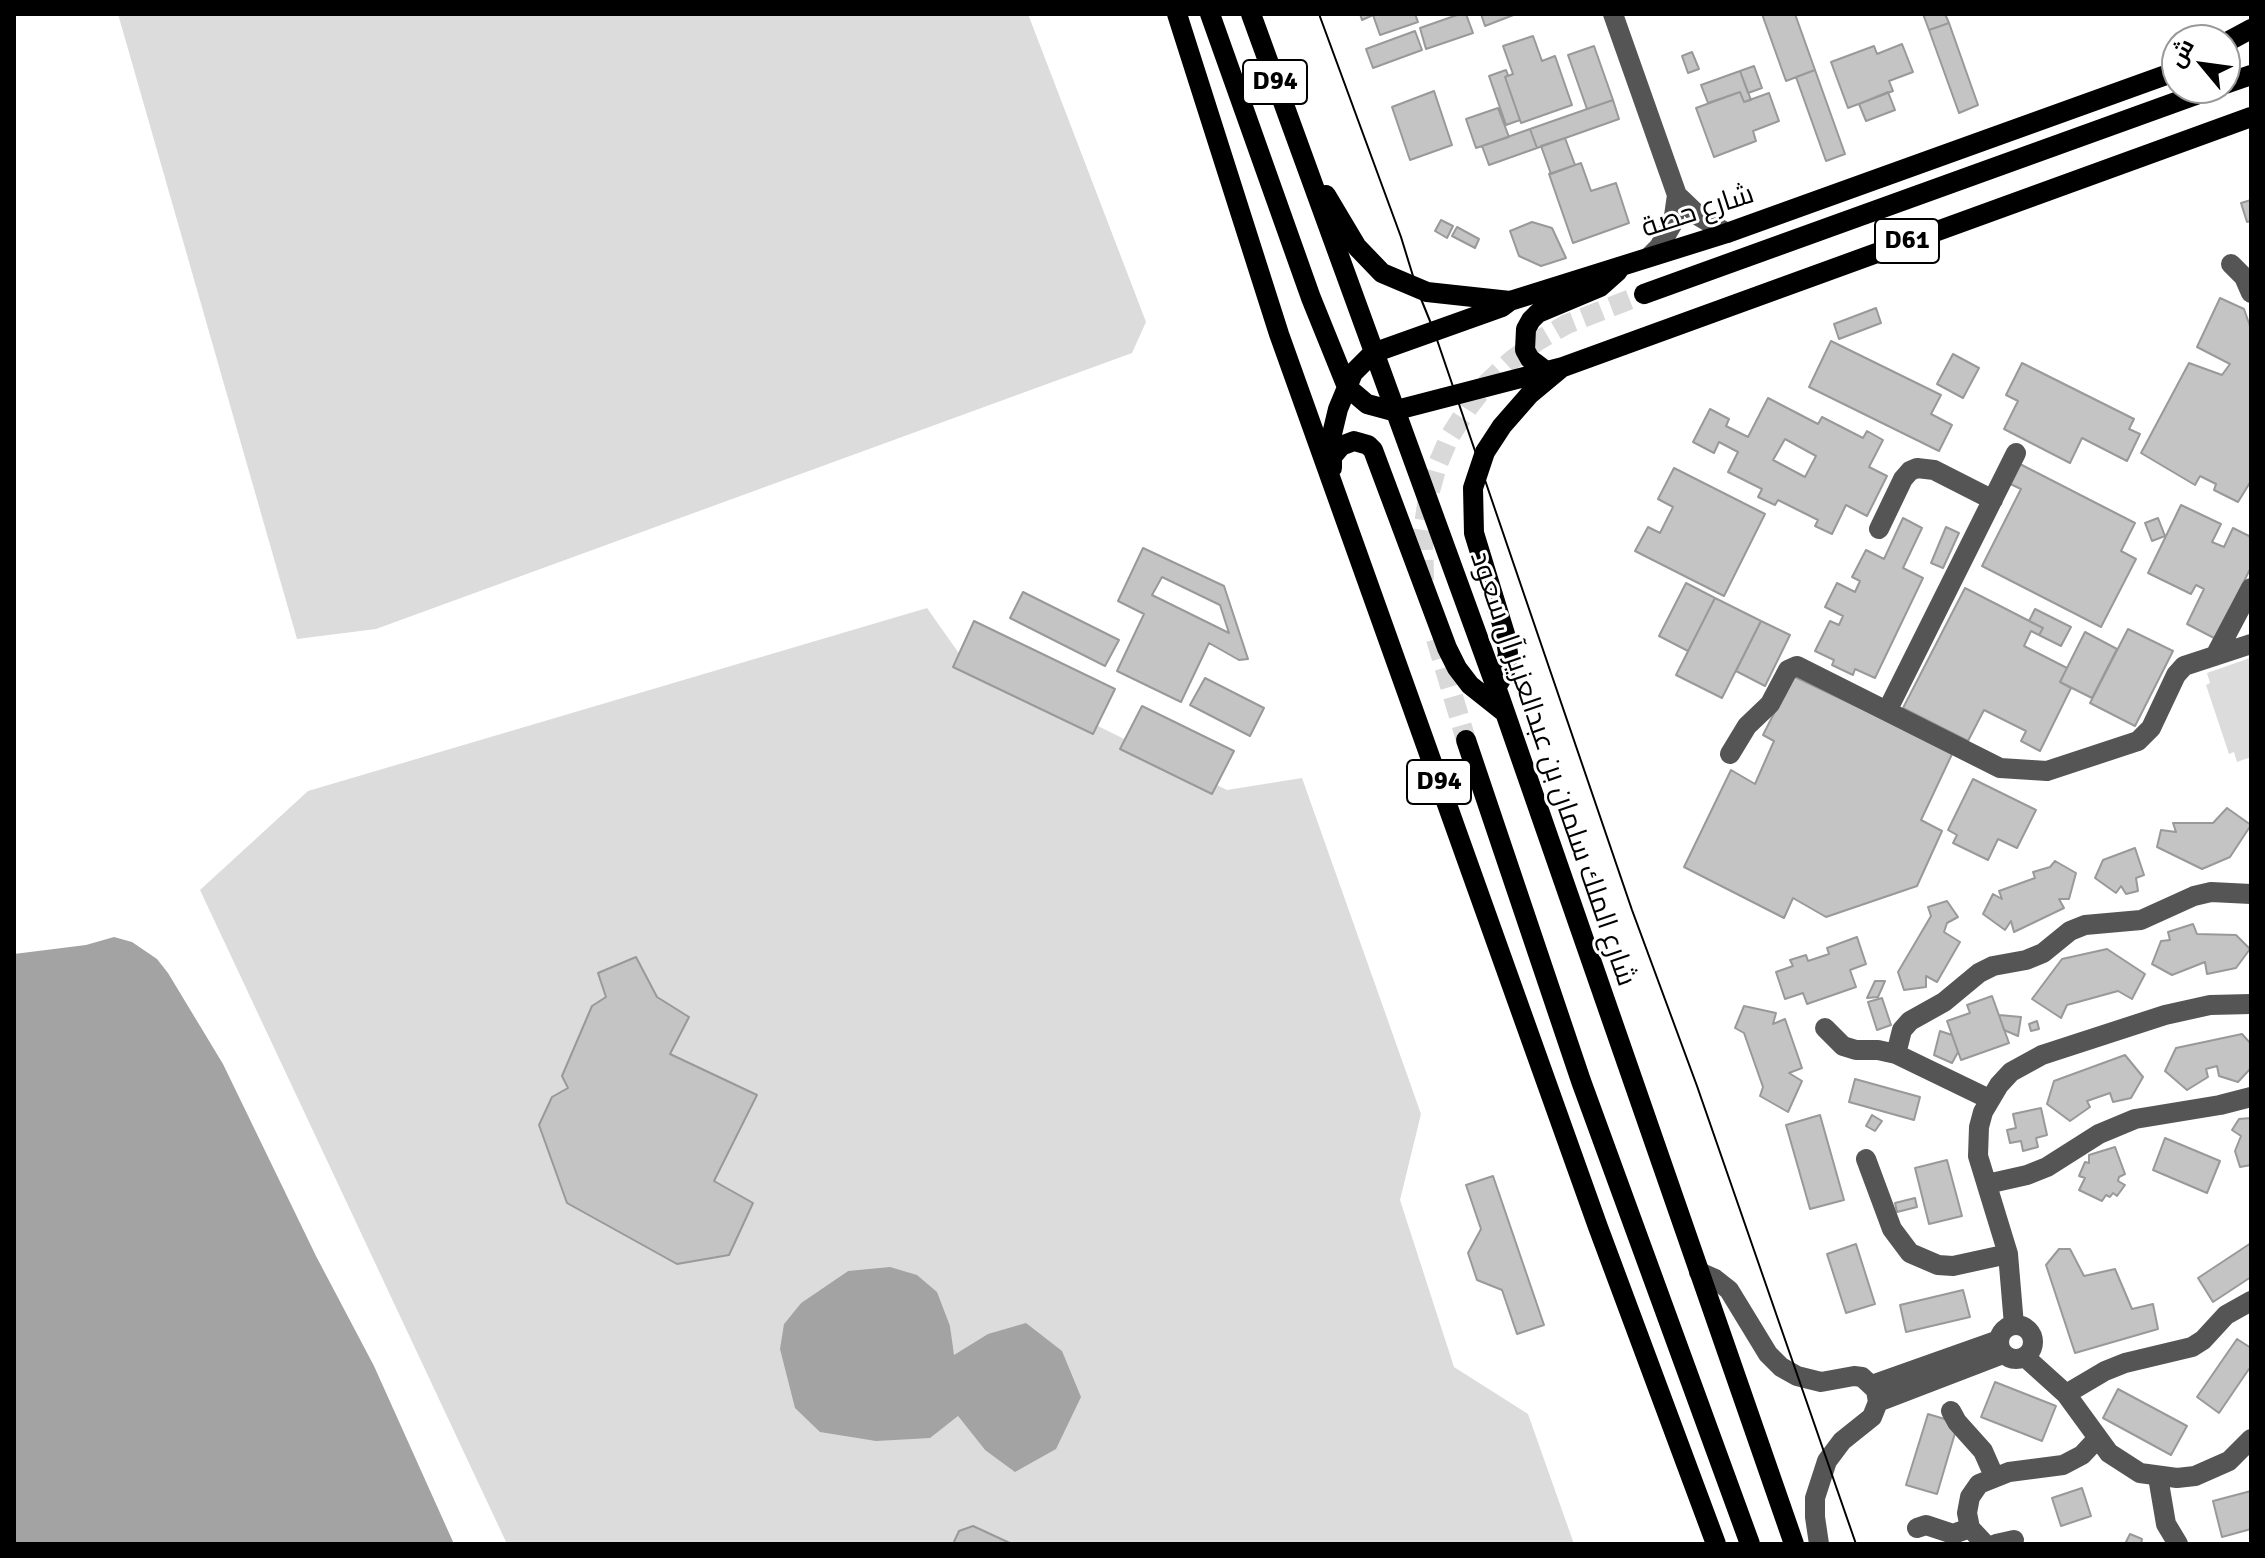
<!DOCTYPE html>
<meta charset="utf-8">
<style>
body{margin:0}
#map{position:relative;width:2265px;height:1558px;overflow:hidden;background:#fff;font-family:Signika,Cairo,sans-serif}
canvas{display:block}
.frame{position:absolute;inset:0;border:16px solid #000;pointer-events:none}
.north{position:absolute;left:2161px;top:24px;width:80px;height:80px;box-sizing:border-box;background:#fff;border:2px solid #999;border-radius:50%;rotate:299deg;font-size:22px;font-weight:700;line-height:32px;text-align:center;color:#000}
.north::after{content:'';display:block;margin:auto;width:28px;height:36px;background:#000;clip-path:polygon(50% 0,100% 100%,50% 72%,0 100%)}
</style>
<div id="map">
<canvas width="2265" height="1558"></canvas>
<div class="frame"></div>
<div class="north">ش</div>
</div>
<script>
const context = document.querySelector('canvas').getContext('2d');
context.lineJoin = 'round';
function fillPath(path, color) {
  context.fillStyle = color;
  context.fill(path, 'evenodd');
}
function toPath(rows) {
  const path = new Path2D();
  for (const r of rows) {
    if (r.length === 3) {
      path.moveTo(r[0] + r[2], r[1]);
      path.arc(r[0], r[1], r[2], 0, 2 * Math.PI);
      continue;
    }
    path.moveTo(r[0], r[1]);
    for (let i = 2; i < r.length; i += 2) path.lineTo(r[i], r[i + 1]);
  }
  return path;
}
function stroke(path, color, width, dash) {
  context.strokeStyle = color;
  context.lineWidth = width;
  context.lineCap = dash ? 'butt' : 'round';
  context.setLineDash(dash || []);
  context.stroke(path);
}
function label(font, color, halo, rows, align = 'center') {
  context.font = font + ' Signika,Cairo,sans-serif';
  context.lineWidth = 6;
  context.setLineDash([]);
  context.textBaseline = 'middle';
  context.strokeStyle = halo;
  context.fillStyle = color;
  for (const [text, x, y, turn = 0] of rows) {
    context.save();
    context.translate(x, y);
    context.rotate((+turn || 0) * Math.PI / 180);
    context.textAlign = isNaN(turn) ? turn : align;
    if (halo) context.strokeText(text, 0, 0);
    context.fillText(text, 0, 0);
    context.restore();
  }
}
const green = toPath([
 [118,14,1028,14,1146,322,1132,353,376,629,297,639],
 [927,608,963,659,1227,790,1302,778,1421,1114,1400,1200,1454,1367,1528,1414,1574,1544,1012,1544,973,1526,959,1531,953,1544,507,1544,200,890,308,791],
 [598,973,657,997,689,1017,670,1054,757,1096,714,1181,753,1203,729,1255,677,1264,567,1203,539,1125,552,1097,568,1088,562,1076,592,1007,606,997],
 [848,1271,950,1326,953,1356,985,1450,958,1416,784,1324,801,1303],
 [2250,658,2251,757,2237,762,2234,752,2229,754,2206,685,2210,683,2207,673]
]);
const water = toPath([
 [114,937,132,942,157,959,168,973,223,1064,316,1256,374,1366,454,1544,14,1544,14,954,86,945],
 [890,1267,917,1275,937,1292,950,1326,954,1355,988,1334,1026,1323,1062,1351,1081,1397,1056,1449,1015,1472,985,1450,958,1416,930,1438,876,1441,820,1432,795,1408,780,1349,784,1324,801,1303,848,1271]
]);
const building = toPath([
 [1360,14,1415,14,1418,22,1380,35,1373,15,1362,20,1360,14],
 [1460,14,1466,14,1473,33,1426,49,1420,28,1460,14],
 [1481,14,1516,14,1485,26,1481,14],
 [1762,14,1795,14,1815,70,1786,81,1762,14],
 [1923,14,1945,14,1949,23,1929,30,1923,14],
 [1949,23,1978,105,1959,113,1929,30,1949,23],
 [1415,31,1422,50,1373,68,1366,49,1415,31],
 [1533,36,1542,61,1555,56,1572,105,1521,123,1505,77,1513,74,1503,46,1533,36],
 [1902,44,1913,72,1889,81,1893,91,1848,108,1831,62,1874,46,1877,54,1902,44],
 [1594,46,1613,100,1587,109,1568,55,1594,46],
 [1692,52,1699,69,1688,73,1682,56,1692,52],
 [1754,66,1762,88,1748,93,1740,71,1754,66],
 [1506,70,1508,75,1505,77,1520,120,1506,125,1489,76,1506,70],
 [1815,70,1845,154,1826,161,1796,77,1815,70],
 [1740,71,1751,100,1744,102,1740,92,1708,103,1701,85,1740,71],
 [1434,91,1452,145,1410,160,1392,107,1434,91],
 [1740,92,1744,102,1769,93,1779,121,1753,131,1756,141,1714,157,1696,108,1740,92],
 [1888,92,1895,110,1866,121,1859,104,1888,92],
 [1613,100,1619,119,1537,148,1530,129,1613,100],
 [1498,108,1509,137,1476,148,1466,119,1498,108],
 [1530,129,1537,148,1489,165,1482,146,1530,129],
 [1565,138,1575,165,1551,174,1541,146,1565,138],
 [1581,163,1591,191,1616,183,1629,223,1573,243,1549,174,1581,163],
 [2251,200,2251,221,2247,222,2241,203,2251,200],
 [1441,220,1453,226,1447,238,1435,231,1441,220],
 [1532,222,1552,228,1566,258,1541,266,1519,256,1510,231,1532,222],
 [1457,227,1479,239,1475,248,1452,236,1457,227],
 [2220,298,2244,309,2251,329,2251,481,2238,502,2214,490,2216,484,2200,476,2195,485,2141,453,2189,363,2222,375,2230,364,2197,347,2220,298],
 [1876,308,1881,323,1839,339,1834,324,1876,308],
 [1831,341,1941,395,1931,414,1952,425,1939,451,1809,387,1831,341],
 [1953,354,1979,368,1963,398,1937,384,1953,354],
 [2022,363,2134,419,2129,429,2140,434,2127,461,2082,438,2070,463,2004,429,2018,401,2006,395,2022,363],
 [1768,398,1818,424,1822,417,1863,438,1867,431,1883,440,1869,467,1887,476,1867,516,1846,505,1832,534,1815,526,1818,520,1778,500,1775,505,1758,497,1762,489,1728,472,1738,452,1719,442,1714,453,1693,442,1710,409,1729,419,1726,426,1748,437,1768,398],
 [1785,439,1816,456,1805,477,1773,460,1785,439],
 [2016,462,2135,523,2121,551,2136,559,2101,627,1982,566,2021,489,2006,482,2016,462],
 [1674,468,1765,514,1724,596,1635,551,1648,527,1660,533,1673,507,1658,499,1674,468],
 [2181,505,2221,524,2212,542,2224,547,2233,528,2251,537,2251,567,2216,639,2187,624,2204,589,2196,585,2191,594,2148,573,2181,505],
 [1903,518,1922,528,1903,568,1923,578,1875,678,1855,669,1853,675,1832,665,1834,660,1815,651,1830,621,1839,625,1843,616,1825,607,1837,583,1855,592,1860,581,1852,577,1866,550,1884,559,1903,518],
 [2158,518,2165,536,2152,541,2145,523,2158,518],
 [1946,527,1959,533,1943,568,1931,563,1946,527],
 [1143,548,1224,586,1248,659,1239,660,1209,643,1181,702,1117,671,1144,614,1118,601,1143,548],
 [1162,577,1220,605,1229,633,1152,595,1162,577],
 [1686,583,1715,598,1688,651,1659,636,1686,583],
 [1965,588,2043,628,2039,635,2031,631,2024,646,2067,668,2060,682,2071,688,2040,751,2021,741,2026,731,1984,710,1968,741,1903,708,1965,588],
 [1023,592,1119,640,1105,666,1010,618,1023,592],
 [1715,598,1761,621,1722,698,1676,675,1715,598],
 [2035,609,2071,627,2061,646,2039,635,2043,628,2029,621,2035,609],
 [974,621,1115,689,1093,734,953,667,974,621],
 [1761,621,1790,635,1765,686,1736,671,1761,621],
 [2128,629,2173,651,2135,726,2090,703,2128,629],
 [2085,632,2117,649,2092,698,2060,682,2085,632],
 [1793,676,1953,752,1921,820,1942,831,1917,886,1826,917,1793,898,1784,918,1684,867,1731,770,1755,784,1774,741,1763,735,1793,676],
 [1205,678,1264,708,1250,736,1190,705,1205,678],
 [1142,706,1234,751,1212,794,1120,749,1142,706],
 [1973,779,2036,810,2017,848,1998,839,1988,860,1953,843,1957,835,1948,830,1973,779],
 [2227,808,2251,825,2230,857,2202,869,2157,847,2161,830,2176,832,2173,823,2213,823,2227,808],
 [2135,848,2144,875,2136,878,2138,891,2126,894,2121,886,2116,893,2095,878,2103,860,2135,848],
 [2055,861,2076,873,2069,899,2059,899,2064,908,2014,932,2011,921,2005,930,1983,914,1993,894,2002,899,1999,891,2035,878,2033,872,2050,867,2055,861],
 [1947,901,1958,917,1947,923,1944,932,1960,942,1937,982,1926,976,1926,987,1904,990,1898,972,1931,916,1928,907,1947,901],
 [2193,924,2197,934,2236,935,2250,949,2236,968,2207,974,2205,962,2172,975,2152,964,2161,941,2170,940,2168,932,2193,924],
 [1857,937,1866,964,1850,970,1856,987,1807,1004,1803,993,1785,999,1776,972,1793,966,1790,960,1806,955,1808,961,1829,954,1827,948,1857,937],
 [2107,949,2145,974,2132,999,2118,991,2067,1005,2061,1018,2032,999,2062,959,2107,949],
 [636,957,657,997,689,1017,670,1054,757,1095,714,1181,753,1203,729,1255,677,1264,567,1203,539,1125,552,1097,568,1088,562,1076,592,1006,606,997,598,973,636,957],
 [1875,981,1885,981,1878,997,1867,998,1875,981],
 [1992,996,2009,1043,1961,1060,1947,1021,1970,1013,1967,1005,1992,996],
 [1882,998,1891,1025,1877,1030,1868,1002,1882,998],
 [1744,1006,1776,1013,1773,1024,1785,1019,1802,1068,1789,1073,1802,1081,1788,1112,1760,1096,1763,1087,1744,1033,1735,1028,1744,1006],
 [1999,1015,2021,1017,2018,1036,2004,1030,1999,1015],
 [2037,1021,2039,1029,2031,1031,2029,1024,2037,1021],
 [1940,1031,1952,1035,1958,1052,1952,1063,1934,1055,1940,1031],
 [2242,1034,2251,1044,2251,1068,2238,1082,2219,1076,2217,1066,2206,1069,2208,1077,2187,1090,2165,1071,2176,1048,2242,1034],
 [2125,1055,2143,1077,2131,1098,2113,1102,2110,1093,2087,1101,2090,1107,2070,1121,2047,1104,2054,1081,2125,1055],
 [1855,1079,1920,1097,1914,1120,1849,1102,1855,1079],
 [2041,1108,2047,1135,2036,1138,2038,1147,2023,1151,2021,1141,2010,1143,2007,1130,2016,1128,2013,1114,2041,1108],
 [1820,1115,1844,1200,1810,1209,1786,1125,1820,1115],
 [1872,1115,1882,1121,1875,1131,1866,1126,1872,1115],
 [2251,1118,2251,1165,2240,1167,2235,1151,2241,1136,2232,1130,2239,1119,2251,1118],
 [2165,1138,2220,1161,2207,1193,2153,1170,2165,1138],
 [2115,1147,2125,1174,2119,1177,2118,1181,2125,1185,2117,1196,2113,1193,2110,1197,2106,1195,2102,1201,2079,1190,2085,1178,2079,1176,2085,1162,2089,1163,2089,1155,2115,1147],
 [1947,1160,1962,1216,1929,1224,1915,1168,1947,1160],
 [1493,1176,1544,1325,1517,1334,1502,1290,1477,1280,1468,1253,1481,1229,1466,1185,1493,1176],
 [1915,1198,1917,1207,1897,1212,1895,1203,1915,1198],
 [2251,1243,2251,1277,2213,1302,2198,1278,2251,1243],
 [1856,1244,1875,1304,1846,1313,1827,1254,1856,1244],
 [2059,1249,2070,1249,2084,1276,2115,1269,2132,1309,2153,1304,2158,1329,2075,1353,2046,1265,2059,1249],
 [1963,1290,1970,1317,1906,1332,1900,1305,1963,1290],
 [2237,1339,2251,1348,2251,1366,2219,1413,2197,1397,2237,1339],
 [1995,1382,2056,1406,2042,1441,1981,1417,1995,1382],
 [2118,1389,2187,1426,2171,1455,2103,1418,2118,1389],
 [1928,1414,1958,1423,1937,1494,1906,1485,1928,1414],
 [2082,1488,2091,1516,2061,1526,2052,1498,2082,1488],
 [2251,1491,2251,1529,2222,1537,2213,1501,2251,1491],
 [973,1526,1012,1544,953,1544,959,1531,973,1526],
 [2130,1534,2142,1539,2141,1544,2125,1544,2130,1534]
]);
const majorTunnel = toPath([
 [1424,580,1423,531,1428,498,1437,466,1450,436,1468,408,1488,382,1512,360,1539,340,1567,324,1644,294],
 [1436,639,1466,740]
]);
const minor = toPath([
 [1613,14,1677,195,1700,217,1727,233],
 [1649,257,1659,247,1673,223,1677,195],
 [2231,264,2244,277,2251,293],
 [1879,529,1903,479,1910,471,1917,468,1934,470,1993,500],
 [2215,656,2251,588],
 [1887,711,2016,453],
 [1730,754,1747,726,1770,704,1788,670,1797,666,2000,768,2047,771,2138,741,2151,728,2176,675,2184,666,2251,644],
 [1825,1028,1843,1046,1856,1050,1878,1050,1896,1054,1989,1099],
 [1896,1054,1902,1030,1910,1021,1944,1002,1979,973,1993,966,2026,960,2043,953,2070,931,2085,925,2141,920,2194,896,2211,892,2251,894],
 [1866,1159,1892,1229,1910,1253,1938,1265,1953,1266,2008,1254],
 [1987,1184,2027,1175,2047,1167,2099,1134,2135,1119,2220,1105,2251,1097],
 [1699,1272,1715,1279,1729,1290,1768,1354,1781,1367,1797,1376,1821,1382,1854,1376,1862,1377,1876,1390,1878,1402,1872,1417,1842,1441,1827,1461,1815,1498,1815,1517,1819,1544],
 [2016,1342,17],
 [2014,1325,2008,1254,1978,1156,1979,1127,1983,1112,1999,1085,2011,1072,2042,1055,2165,1015,2210,1005,2251,1004],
 [2025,1357,2066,1394,2109,1453,2140,1473,2177,1478,2195,1476,2229,1461,2251,1439],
 [1872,1385,1999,1340],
 [2066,1394,2105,1371,2125,1363,2192,1347,2203,1340,2226,1315,2251,1301],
 [1878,1402,2003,1354],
 [1951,1411,1957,1422,1983,1451,1994,1476],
 [2158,1477,2166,1524,2178,1544],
 [1917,1528,1926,1525,1953,1534,1970,1528],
 [1985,1544,1970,1528,1967,1513,1970,1497,1979,1484,2009,1472,2063,1465,2082,1455,2097,1439],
 [1996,1544,2014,1540]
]);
const major = toPath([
 [1177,14,1279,334,1598,1227,1716,1544],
 [1210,14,1311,298,1347,387,1367,404,1393,411,1563,367,2251,117],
 [1251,14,1500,698,1794,1544],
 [2225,43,2251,29],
 [2225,84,2251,75],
 [1326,195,1357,247,1382,273,1427,292,1510,301],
 [1644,294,2215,88],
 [1546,371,1530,359,1525,350,1526,329,1531,320,1538,313,1600,287,1618,271],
 [1331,458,1341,446,1354,441,1368,445,1373,450,1447,648,1457,668,1470,685,1504,712],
 [1332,468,1332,434,1338,409,1353,373,1373,353,1502,307,1510,301,1727,233,2177,71],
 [1496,688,1505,672,1508,653,1505,634,1474,533,1473,488,1485,452,1502,426,1530,394,1560,369],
 [1466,740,1581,1081,1750,1544]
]);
const tram = toPath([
 [1319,14,1401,237,1417,289,1434,331,1632,910,1697,1086,1856,1544]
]);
const shields = [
 [1275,82,64],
 [1907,241,64],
 [1439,782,64]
];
const shieldNames = [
 ["D94",1275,82],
 ["D61",1907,241],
 ["D94",1439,782]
];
const streetNames = [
 ["شارع حصة",1698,212,-18],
 ["شارع الملك سلمان بن عبدالعزيز آل سعود",1552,769,71]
];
fillPath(green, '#dcdcdc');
fillPath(water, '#a3a3a3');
fillPath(building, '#c4c4c4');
stroke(building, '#999', 2);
stroke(majorTunnel, '#d9d9d9', 20, [20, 10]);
stroke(minor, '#555', 20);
stroke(major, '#000', 20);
stroke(tram, '#000', 2);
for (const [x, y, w] of shields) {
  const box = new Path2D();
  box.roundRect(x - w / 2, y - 22, w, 44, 6);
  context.fillStyle = '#fff';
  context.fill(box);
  stroke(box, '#000', 2);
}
label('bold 26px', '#000', null, shieldNames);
label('28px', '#000', '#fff', streetNames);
</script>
